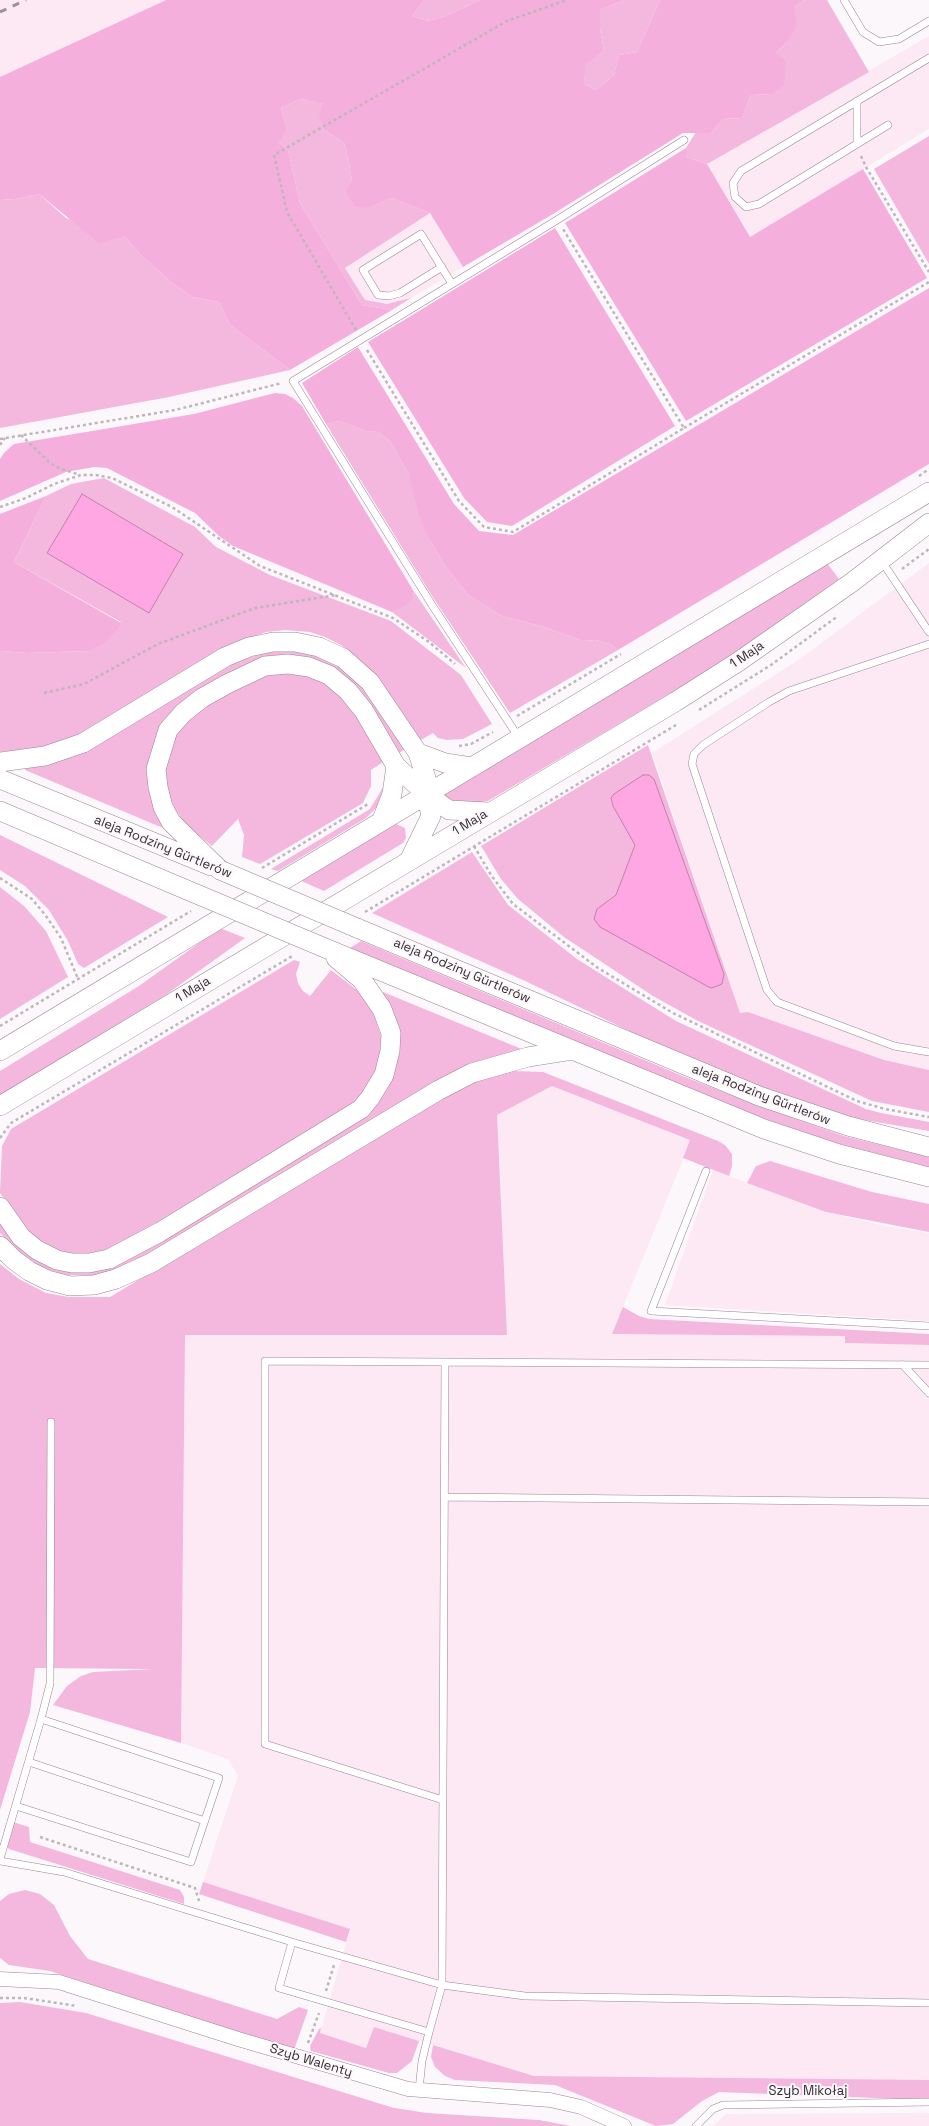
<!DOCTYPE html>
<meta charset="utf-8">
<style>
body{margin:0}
canvas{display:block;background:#fcf7fa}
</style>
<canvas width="929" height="2126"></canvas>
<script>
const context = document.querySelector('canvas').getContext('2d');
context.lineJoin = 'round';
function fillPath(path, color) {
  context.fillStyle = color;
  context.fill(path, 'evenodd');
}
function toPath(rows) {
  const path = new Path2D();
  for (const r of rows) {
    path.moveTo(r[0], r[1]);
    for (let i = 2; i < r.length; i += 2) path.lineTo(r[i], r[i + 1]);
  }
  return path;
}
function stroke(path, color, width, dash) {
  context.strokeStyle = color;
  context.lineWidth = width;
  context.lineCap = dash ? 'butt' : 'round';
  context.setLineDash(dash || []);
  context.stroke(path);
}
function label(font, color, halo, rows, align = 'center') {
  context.font = font + ' "Space Grotesk",sans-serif';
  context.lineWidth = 4;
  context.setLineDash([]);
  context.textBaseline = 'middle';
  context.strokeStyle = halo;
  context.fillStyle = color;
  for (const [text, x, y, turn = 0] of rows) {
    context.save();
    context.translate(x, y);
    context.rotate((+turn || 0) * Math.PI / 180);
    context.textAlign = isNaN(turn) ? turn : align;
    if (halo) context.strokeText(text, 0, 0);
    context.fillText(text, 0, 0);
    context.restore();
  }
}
const built = toPath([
 [0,0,166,0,0,77],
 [929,36,929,129,750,238,707,164],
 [430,213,463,267,411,298,398,303,387,304,365,300,345,268],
 [929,563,929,1070,884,1060,748,1012,740,1013,652,753,800,659],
 [552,1086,691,1140,612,1334,846,1336,846,1343,929,1345,929,2082,534,2076,374,2027,367,2048,320,2033,350,1930,203,1882,238,1776,228,1759,181,1743,185,1335,507,1335,497,1115],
 [713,1170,826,1212,889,1227,929,1233,929,1321,665,1305],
 [929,2113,929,2126,713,2126,726,2114]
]);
const green = toPath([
 [422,0,480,0,446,16,428,21,412,16,422,3],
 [624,0,660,0,637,52,619,55,614,75,596,90,584,84,585,64,604,51,600,29,600,10],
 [805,0,827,0,869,72,707,164,686,157,686,148,696,132,711,133,723,119,742,118,751,95,771,94,776,53,787,42,794,7],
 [301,99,324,104,325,130,344,143,348,157,352,181,381,202,392,198,430,213,345,268,365,300,387,304,411,298,392,310,362,305,300,203,288,150,278,141,287,130,281,108],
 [929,136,929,264,874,169],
 [39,194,66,218,124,236,142,256,172,283,193,297,219,302,230,325,290,370,169,397,0,428,0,200,16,199],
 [340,421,366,431,378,432,390,441,408,473,431,542,446,567,468,595,502,616,544,627,583,641,596,640,610,644,618,650,510,713,432,596,326,424],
 [104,478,195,527,216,547,270,575,391,621,461,675,492,724,463,739,447,740,438,738,433,733,419,741,389,694,369,668,341,645,325,637,310,632,285,630,266,632,245,639,82,733,45,748,0,752,0,651,27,653,87,651,121,622,14,562,46,496,71,484],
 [827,563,839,579,729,657,681,687,488,801,458,805,440,796],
 [413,590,466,668,392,612,414,598],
 [273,650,308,652,332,661,356,679,386,720,404,750,399,753,381,723,286,656,158,734,149,763,163,828,25,770,26,767,58,761,91,749,234,663],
 [296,673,319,680,340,694,356,715,383,762,371,770,371,786,363,803,260,864,242,857,244,835,238,819,212,846,186,825,175,809,169,794,166,775,166,763,174,739,180,730,186,722,202,708,245,683,268,675],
 [648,745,740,1013,748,1012,884,1060,929,1070,929,1112,872,1101,698,1021,653,996,564,937,518,899,501,879,481,846],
 [385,784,377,807,366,818,278,871,271,869,370,809],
 [396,824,405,828,406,838,403,843,324,891,299,880],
 [0,835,168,917,84,968,78,964,68,941,49,910,25,886,0,870],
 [472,852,508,905,577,959,631,993,676,1021,866,1109,881,1113,929,1122,929,1131,847,1117,780,1095,673,1052,523,980,372,913],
 [0,887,24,906,46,931,68,977,0,1019],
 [220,928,245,938,167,994,0,1095,0,1071,139,986],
 [361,941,685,1077,762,1107,844,1136,929,1157,929,1167,821,1139,727,1105,350,948],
 [294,960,300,962,296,974,298,983,303,991,310,996,331,970,357,990,372,1010,381,1036,380,1061,370,1084,356,1101,116,1247,93,1254,70,1254,49,1248,31,1235,0,1193,2,1146,11,1129],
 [383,992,524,1050,139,1261,98,1275,66,1275,46,1269,24,1257,0,1233,0,1222,21,1247,120,1263,146,1250,381,1099,390,1083],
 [514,1071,543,1072,718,1141,725,1145,732,1154,732,1166,729,1176,683,1158,690,1140,552,1086,497,1115,507,1335,185,1335,181,1743,53,1705,67,1686,81,1676,93,1672,153,1669,35,1668,30,1712,0,1810,0,1264,19,1279,46,1293,69,1297,110,1297,448,1093,482,1077],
 [770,1161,872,1192,929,1204,929,1232,826,1212,747,1183,756,1166],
 [623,1307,639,1316,649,1319,929,1334,929,1345,845,1343,845,1336,612,1334],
 [13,1822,29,1827,30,1842,180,1890,184,1897,184,1904,9,1849,3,1841,4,1830],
 [203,1882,350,1929,346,1942,199,1894],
 [25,1890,40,1894,54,1905,70,1936,88,1959,277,2019,299,2007,308,2010,294,2050,50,1971,9,1965,0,1958,0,1901,9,1894],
 [20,2002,86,2013,394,2108,427,2113,539,2120,571,2126,0,2126,0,2003],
 [374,2027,419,2041,412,2061,397,2073,389,2073,311,2051,310,2046,319,2029,321,2028,320,2033,366,2048],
 [433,2045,534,2076,929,2080,929,2100,719,2092,702,2101,673,2124,656,2126,555,2085,455,2080,445,2076,435,2067,431,2057]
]);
const forest = toPath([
 [166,0,422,0,422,3,412,16,428,21,446,16,480,0,624,0,600,10,600,29,604,51,586,64,584,84,596,90,614,75,619,55,637,52,660,0,805,0,794,7,797,25,787,42,776,53,786,62,784,85,771,94,751,95,742,118,723,119,711,133,683,133,553,214,463,267,430,213,392,198,365,208,355,206,346,192,352,181,348,157,344,143,325,130,319,117,323,104,301,99,281,108,287,130,279,142,288,150,300,203,362,305,392,310,290,370,230,325,219,302,193,297,172,283,142,256,124,236,99,243,39,194,16,199,0,200,0,77],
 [686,148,686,157,707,164,750,237,863,169,927,278,686,421,565,223],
 [555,228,675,426,512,526,487,522,464,498,368,342],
 [929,288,929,464,618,650,610,644,596,640,583,641,544,627,502,616,468,595,446,567,431,542,421,522,408,473,390,441,378,432,366,431,340,421,326,424,302,383,358,347,454,504,479,531,513,535],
 [275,393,285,394,293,398,302,406,413,590,414,598,403,607,392,612,233,546,219,536,195,513,107,468,94,467,66,472,0,501,0,459,4,453,14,444,194,414],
 [46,496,14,562,121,623,118,629,104,643,87,651,27,653,0,651,0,514]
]);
const water = toPath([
 [82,494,183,554,149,613,47,553,82,494],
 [643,775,649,775,654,779,724,974,722,984,717,986,711,988,705,985,600,927,594,919,597,909,616,895,635,845,613,806,611,798,614,794,643,775]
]);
const path = toPath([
 [861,156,866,167,929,272],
 [356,330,287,212,274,155,507,21,567,0],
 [367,350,459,501,484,527,513,532,684,428,563,229],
 [684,428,929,282],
 [21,435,50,463,59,468,80,475],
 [0,439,175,410,282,383],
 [0,445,5,438],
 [919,476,929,469],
 [0,507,26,498,54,484,81,475,96,475,112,478,172,507,260,566,393,618,429,642,455,664],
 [902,569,929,549],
 [44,693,84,684,158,644,255,608,336,595],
 [699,710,771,665,838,616],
 [517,716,621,654],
 [459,746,471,744,493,732],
 [474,846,491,875,513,904,598,968,673,1013,857,1101,885,1109,929,1117],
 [262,868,368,804],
 [0,878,32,899,46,916,61,938,78,979],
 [365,912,676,725],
 [0,1026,191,911],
 [0,1138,11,1123,294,955],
 [40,1837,195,1888,199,1901],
 [326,1991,334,1965],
 [0,1998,24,1998,77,2006],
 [308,2043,319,2013]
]);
const lane = toPath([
 [844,0,863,32,879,42,899,39,929,21],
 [888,125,759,204,746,207,735,197,733,183,741,171,929,58],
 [857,144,857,101],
 [442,267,400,293,389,296,378,295,363,270,421,234,452,284],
 [881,560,929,632],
 [929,644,789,691,769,702,703,745,694,754,692,764,767,990,777,1002,894,1046,929,1052],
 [519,738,432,605,293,381,557,220,684,140],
 [706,1171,651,1311,929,1326],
 [903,1365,929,1393],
 [445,1497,929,1502],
 [41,1719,50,1684,51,1422],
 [29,1762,205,1821],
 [443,1800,265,1744,265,1361,445,1362],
 [0,1859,41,1719,219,1778,191,1862,16,1806],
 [0,1861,64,1872,292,1942,279,1988,429,2032,442,1985,445,1362,929,1365],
 [292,1942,442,1985,525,1996,929,2003],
 [419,2090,422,2061,429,2032],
 [696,2126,713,2109,723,2105,929,2102]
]);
const street = toPath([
 [0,1979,59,1982,238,2039,408,2089,550,2100,581,2107,624,2126]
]);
const secondary = toPath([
 [418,753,445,763,472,767],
 [0,762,45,756,83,743,225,657,249,647,273,642,295,642,319,647,343,658,370,682,418,753,426,778,426,794,431,816,410,859],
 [0,779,211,866],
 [0,811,187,890],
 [382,820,392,794,396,766],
 [220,870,171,822,163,807,158,787,156,769,168,730,183,713,202,698,227,684,265,666,288,664,309,667,329,675,348,691,364,711,396,766,426,794,449,810,488,812],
 [357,928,759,1096,848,1126,929,1147],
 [325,948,764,1129,839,1154,929,1177],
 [0,1051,929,492],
 [0,1106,675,702,738,662,851,583,929,523],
 [0,1207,21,1237,37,1250,57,1260,72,1263,89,1263,109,1259,160,1232,361,1109,370,1098,384,1075,390,1051,391,1033,382,1009,362,980,336,958],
 [0,1246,14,1260,29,1271,47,1280,70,1286,94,1285,116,1279,151,1263,439,1090,472,1073,528,1057,572,1050]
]);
const rail = toPath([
 [0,12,26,0]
]);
const secondaryBridge = toPath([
 [220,870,357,928],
 [187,890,325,948]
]);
const streetNames = [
 ["1 Maja",747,655,-34],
 ["1 Maja",470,823,-31],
 ["aleja Rodziny Gürtlerów",163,847,22],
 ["aleja Rodziny Gürtlerów",462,971,23],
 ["1 Maja",193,990,-31],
 ["aleja Rodziny Gürtlerów",761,1095,21],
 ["Szyb Walenty",311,2061,17],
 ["Szyb Mikołaj",808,2091]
];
fillPath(built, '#fce9f4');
fillPath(green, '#f4b7de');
fillPath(forest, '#f5afdd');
fillPath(water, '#ffa7e2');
stroke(water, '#c282ad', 1);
stroke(lane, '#9b8593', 8);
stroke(street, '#9b8593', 15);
stroke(secondary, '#9b8593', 20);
stroke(path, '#bdb7ba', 2.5, [3, 3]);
stroke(lane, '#fff', 7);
stroke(street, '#fff', 14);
stroke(secondary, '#fff', 19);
stroke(rail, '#999296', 3, [7, 7]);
stroke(secondaryBridge, '#9b8593', 20, []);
stroke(secondaryBridge, '#fff', 19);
label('13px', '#342c31', '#fcf7fa', streetNames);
</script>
